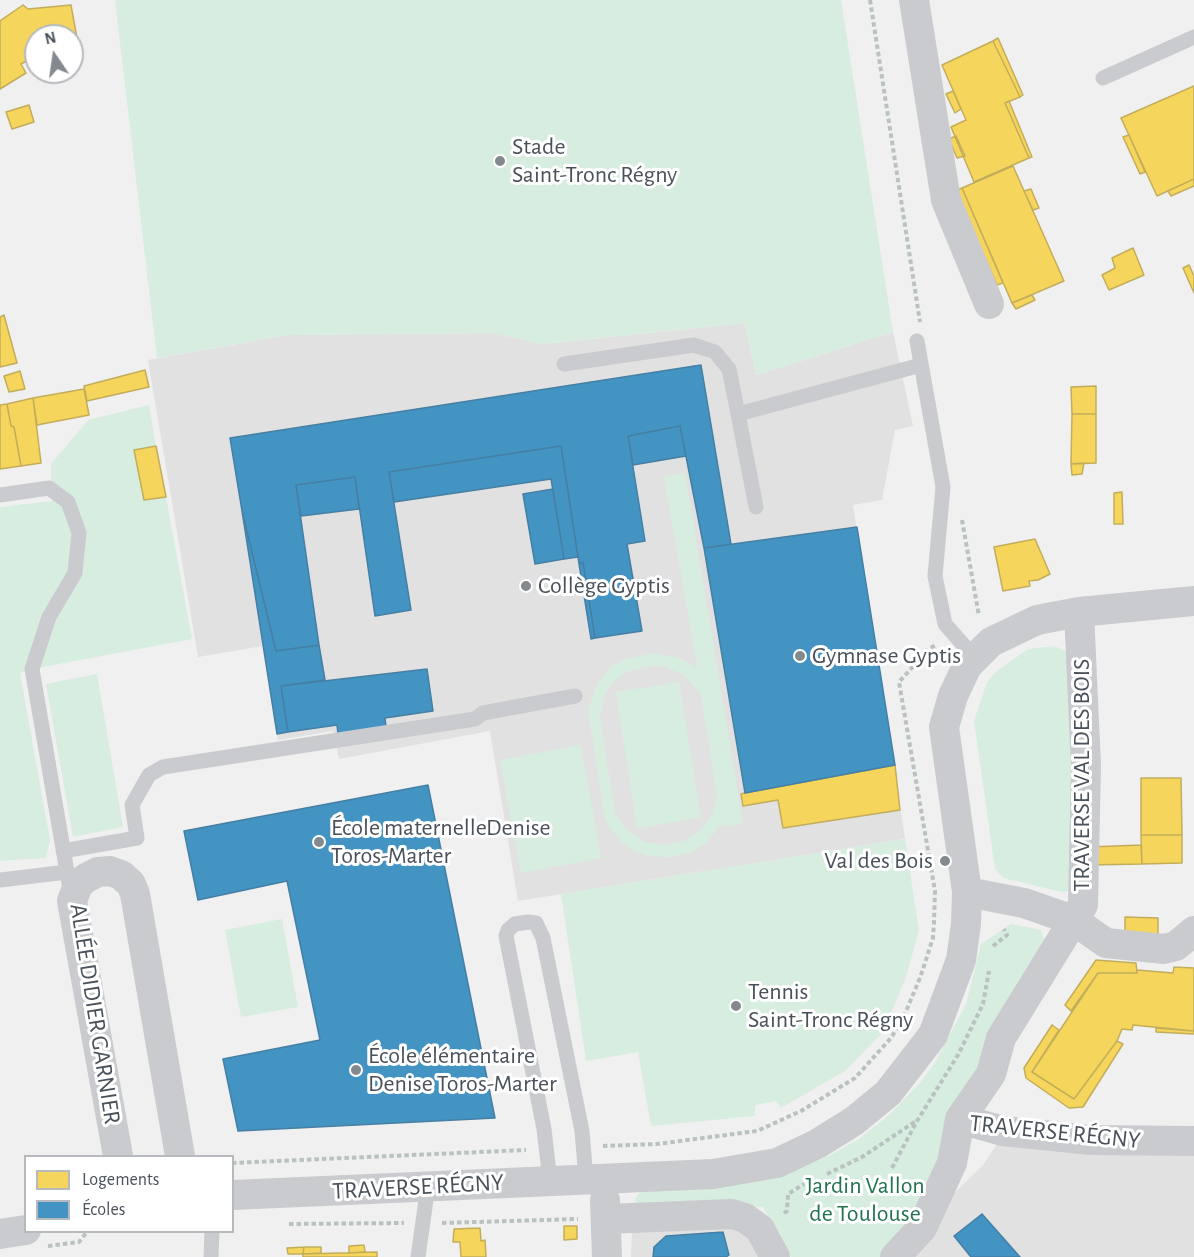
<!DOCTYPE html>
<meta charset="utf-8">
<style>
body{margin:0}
#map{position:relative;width:1194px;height:1257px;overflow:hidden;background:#f0f0f0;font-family:"Alegreya Sans",sans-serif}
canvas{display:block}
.legend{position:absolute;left:24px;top:1155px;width:210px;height:78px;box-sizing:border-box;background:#fff;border:2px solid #b6b9bd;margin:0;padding:8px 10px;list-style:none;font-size:18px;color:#49515a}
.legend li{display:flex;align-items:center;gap:12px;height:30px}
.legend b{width:30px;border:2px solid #b6b9bd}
.north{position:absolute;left:24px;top:24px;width:60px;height:60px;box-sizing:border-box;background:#fff;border:2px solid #b6b9bd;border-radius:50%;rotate:347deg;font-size:16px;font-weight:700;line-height:24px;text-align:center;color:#49515a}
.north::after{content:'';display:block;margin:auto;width:21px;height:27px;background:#83898e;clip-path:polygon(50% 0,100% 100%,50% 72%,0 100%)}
</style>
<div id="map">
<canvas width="1194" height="1257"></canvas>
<ul class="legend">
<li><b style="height:16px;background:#f6d55c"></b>Logements</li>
<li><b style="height:16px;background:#4393c3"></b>Écoles</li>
</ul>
<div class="north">N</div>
</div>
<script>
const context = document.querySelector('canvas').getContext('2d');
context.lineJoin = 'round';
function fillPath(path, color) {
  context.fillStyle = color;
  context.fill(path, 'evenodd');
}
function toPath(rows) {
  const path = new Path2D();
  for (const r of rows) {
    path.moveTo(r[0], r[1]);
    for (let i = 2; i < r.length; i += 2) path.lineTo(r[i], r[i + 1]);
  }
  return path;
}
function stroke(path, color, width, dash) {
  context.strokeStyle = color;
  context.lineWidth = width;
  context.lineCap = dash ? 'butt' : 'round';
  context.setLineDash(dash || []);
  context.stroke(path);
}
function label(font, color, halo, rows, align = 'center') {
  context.font = font + ' "Alegreya Sans",sans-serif';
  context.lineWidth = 6;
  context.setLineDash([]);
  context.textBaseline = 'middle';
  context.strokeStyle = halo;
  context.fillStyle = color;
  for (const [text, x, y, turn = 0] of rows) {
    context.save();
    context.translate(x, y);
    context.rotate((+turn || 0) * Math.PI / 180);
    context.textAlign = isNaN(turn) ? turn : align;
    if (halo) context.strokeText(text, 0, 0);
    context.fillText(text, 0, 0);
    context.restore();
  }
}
const education = toPath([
 [745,323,756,375,893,332,913,426,895,430,882,500,853,505,905,839,518,901,490,731,339,759,333,731,278,740,263,646,198,657,148,360,287,335,492,333,543,344],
 [1001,1138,1194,1148,1194,1257,905,1257,950,1197,983,1165],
 [729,1218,755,1237,763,1257,631,1257,632,1230]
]);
const green = toPath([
 [115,0,841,0,893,332,756,375,745,323,542,344,492,333,287,335,157,358],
 [149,405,156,446,134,450,144,500,166,497,192,639,32,669,20,673,50,840,46,858,0,861,0,507,52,501,51,464,88,420],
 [685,473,743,824,722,827,721,823,707,843,691,852,671,857,649,856,632,850,619,840,605,820,588,710,598,682,612,666,622,660,655,653,679,658,697,667,664,476],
 [648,666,665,667,682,674,701,694,717,798,711,817,697,833,687,840,665,845,644,842,628,831,619,820,615,812,600,718,604,697,612,683,627,672],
 [1054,646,1068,652,1078,890,1062,892,1003,878,995,869,974,721,987,682,997,671,1028,649],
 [97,674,123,827,73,837,46,684],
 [679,682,701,817,637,829,616,692],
 [581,745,601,858,521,873,500,760],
 [905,839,919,931,905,980,883,1032,845,1071,781,1108,776,1101,755,1105,755,1116,651,1126,638,1052,586,1061,561,894],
 [282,919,298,1007,241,1017,225,930],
 [1011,924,1041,930,1048,950,920,1224,889,1257,791,1257,763,1207,653,1211,636,1204,635,1199,641,1191,786,1173,829,1156,859,1139,889,1115,920,1083,936,1061,966,1004,981,944]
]);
const homes = toPath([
 [23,5,28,9,71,5,78,44,72,44,72,36,36,36,36,56,21,64,26,73,0,89,0,21,23,5],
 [998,38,1023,95,1020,97,993,41,998,38],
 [993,41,1020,97,1005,103,1029,158,974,182,951,127,966,120,942,65,993,41],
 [1194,86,1194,179,1157,196,1121,118,1194,86],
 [953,91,961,109,955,113,946,94,953,91],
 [1009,101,1032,157,1029,158,1005,103,1009,101],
 [29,105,34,122,12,129,6,112,29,105],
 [1129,135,1145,172,1140,174,1123,137,1129,135],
 [956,136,965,156,957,158,949,139,956,136],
 [1013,166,1064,281,1012,303,962,188,1013,166],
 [1194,179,1194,186,1171,196,1168,191,1194,179],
 [962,188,1003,283,997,285,955,191,962,188],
 [1031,189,1039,208,1033,210,1024,191,1031,189],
 [1133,248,1144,275,1109,290,1102,275,1115,268,1112,258,1133,248],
 [1189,265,1194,276,1194,293,1183,268,1189,265],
 [1032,295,1035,300,1016,309,1012,303,1032,295],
 [4,315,17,363,0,367,0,317,4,315],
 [145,370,149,387,87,401,84,386,145,370],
 [20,371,25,389,9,392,4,376,20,371],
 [1096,386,1096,414,1072,414,1071,387,1096,386],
 [84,389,89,415,37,425,33,398,84,389],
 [33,398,41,463,21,466,14,427,11,426,7,404,33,398],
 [7,404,11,426,14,427,21,466,0,469,0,405,7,404],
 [1072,414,1096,414,1096,463,1071,464,1072,414],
 [156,446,166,497,144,500,134,450,156,446],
 [1084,463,1082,474,1072,475,1071,464,1084,463],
 [1122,492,1123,524,1114,524,1114,493,1122,492],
 [1035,539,1050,574,1038,580,1029,581,1030,586,1003,591,994,547,1035,539],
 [895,765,900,810,783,828,778,800,743,806,741,794,745,793,895,765],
 [1141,778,1181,778,1182,835,1141,835,1141,778],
 [1141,835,1182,835,1182,863,1142,864,1141,835],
 [1141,845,1142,864,1088,865,1089,847,1141,845],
 [1125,917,1158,918,1158,936,1125,935,1125,917],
 [1096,960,1136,963,1137,973,1098,973,1071,1011,1065,1005,1096,960],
 [1174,967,1194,968,1194,1031,1133,1025,1132,1030,1122,1029,1117,1041,1074,1099,1032,1072,1098,973,1137,973,1137,970,1173,973,1174,967],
 [1052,1025,1059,1030,1032,1072,1074,1099,1117,1041,1123,1044,1083,1107,1069,1108,1026,1078,1024,1068,1052,1025],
 [1156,1028,1194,1031,1194,1034,1156,1032,1156,1028],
 [564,1226,577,1226,577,1239,564,1240,564,1226],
 [480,1228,481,1241,485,1240,486,1257,461,1257,460,1242,453,1242,454,1229,480,1228],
 [364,1245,365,1252,349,1253,349,1246,364,1245],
 [304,1247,321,1247,321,1253,303,1254,304,1247],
 [304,1247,303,1254,288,1254,287,1248,304,1247],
 [377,1252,377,1257,303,1257,303,1254,377,1252]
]);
const schools = toPath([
 [701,365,731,544,704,548,680,426,628,436,645,541,627,544,642,631,595,638,583,562,579,564,561,446,389,472,411,610,375,616,355,477,296,485,319,645,276,651,242,511,230,438,701,365],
 [680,426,686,456,633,465,628,436,680,426],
 [561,446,578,557,564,559,551,479,394,502,389,472,561,446],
 [355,477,359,509,301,516,296,485,355,477],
 [553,489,564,559,535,564,523,494,553,489],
 [242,511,276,651,319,645,325,680,281,686,288,732,277,734,242,511],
 [857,527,895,765,745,793,704,548,857,527],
 [583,562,595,638,591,639,579,564,583,562],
 [427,669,433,711,385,718,386,727,338,734,337,725,288,732,281,686,427,669],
 [428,785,495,1118,238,1131,223,1059,320,1040,287,881,198,900,184,831,428,785],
 [982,1214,1020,1257,971,1257,954,1236,982,1214],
 [723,1232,729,1255,726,1257,653,1257,654,1247,666,1236,723,1232]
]);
const path = toPath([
 [870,0,920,322],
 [962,520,979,616],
 [993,946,1007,935,1004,929],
 [603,1146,657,1144,757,1131,801,1111,855,1078,891,1038,904,1016,920,978,933,938,934,922,935,891,899,682,929,649,937,644],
 [232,1163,526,1150],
 [892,1168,917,1121,958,1055,983,1004,989,971],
 [827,1174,862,1157,916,1121],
 [784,1213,787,1211,788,1194,804,1184],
 [442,1223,578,1219],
 [289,1224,404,1223],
 [48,1246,79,1242,87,1232]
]);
const lane = toPath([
 [1103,78,1194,37],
 [917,341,943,487,935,576,945,624,975,658],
 [564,364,694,345,715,352,729,369,738,414,921,365],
 [738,414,756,507],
 [0,495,49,488,68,502,79,533,75,573,49,617,32,669,71,895],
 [63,851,137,838,132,805,149,775,163,767,475,719,483,713,575,696],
 [0,880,67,872],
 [550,1181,544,1129,506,936,508,930,515,924,528,922,536,923,543,938,582,1131,586,1179],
 [211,1257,212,1232],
 [418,1257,428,1186]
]);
const street = toPath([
 [914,0,946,200,989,304],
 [967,892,1024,903,1073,920,1106,943,1164,949,1176,946,1194,931],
 [960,1119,1003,1131,1091,1140,1194,1141],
 [118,1156,72,901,78,885,86,878,98,872,110,871,121,875,131,884,135,894,180,1156],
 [232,1195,713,1174,777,1163,817,1144,854,1121,888,1093,933,1035,961,960,966,924,967,892,944,727,953,696,967,666,991,642,1037,620,1079,612,1194,601],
 [605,1200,607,1257],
 [606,1219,732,1214,745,1218,760,1229,775,1257],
 [0,1234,26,1230],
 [895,1257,922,1228,952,1163,960,1119,991,1074,1001,1038,1083,905,1086,766,1079,612]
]);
const markers = [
 [500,161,6,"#83898e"],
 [526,586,6,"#83898e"],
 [800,656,6,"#83898e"],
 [319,842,6,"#83898e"],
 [945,861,6,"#83898e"],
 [736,1006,6,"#83898e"],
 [356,1070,6,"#83898e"]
];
const poiNames = [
 ["Stade",512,147],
 ["Saint-Tronc Régny",512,175],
 ["Collège Gyptis",538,586],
 ["Gymnase Gyptis",812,656],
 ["École maternelleDenise",331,828],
 ["Toros-Marter",331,856],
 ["Val des Bois",933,861,"right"],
 ["Tennis",748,992],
 ["Saint-Tronc Régny",748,1020],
 ["École élémentaire",368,1056],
 ["Denise Toros-Marter",368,1084]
];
const streetNames = [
 ["TRAVERSE VAL DES BOIS",1082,775,-90],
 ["ALLÉE DIDIER GARNIER",95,1014,81],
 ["TRAVERSE RÉGNY",1055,1132,6],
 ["TRAVERSE RÉGNY",418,1187,-3]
];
const parkNames = [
 ["Jardin Vallon",865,1186],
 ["de Toulouse",865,1214]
];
fillPath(education, '#e2e1e1');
fillPath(green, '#d7ede0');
fillPath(homes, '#f6d55c');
stroke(homes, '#c2ad5b', 1.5);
fillPath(schools, '#4393c3');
stroke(schools, '#457fa4', 1.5);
stroke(path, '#b9c2c0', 4, [4.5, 3]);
stroke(lane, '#cacbce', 15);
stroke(street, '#cacbce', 30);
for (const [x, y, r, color] of markers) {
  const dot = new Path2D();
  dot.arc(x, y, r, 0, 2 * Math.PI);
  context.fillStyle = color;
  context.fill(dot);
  stroke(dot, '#fff', 2);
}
label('24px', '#49515a', '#fff', poiNames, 'left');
label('24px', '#49515a', '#fff', streetNames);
label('24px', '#22734e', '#fff', parkNames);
</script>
